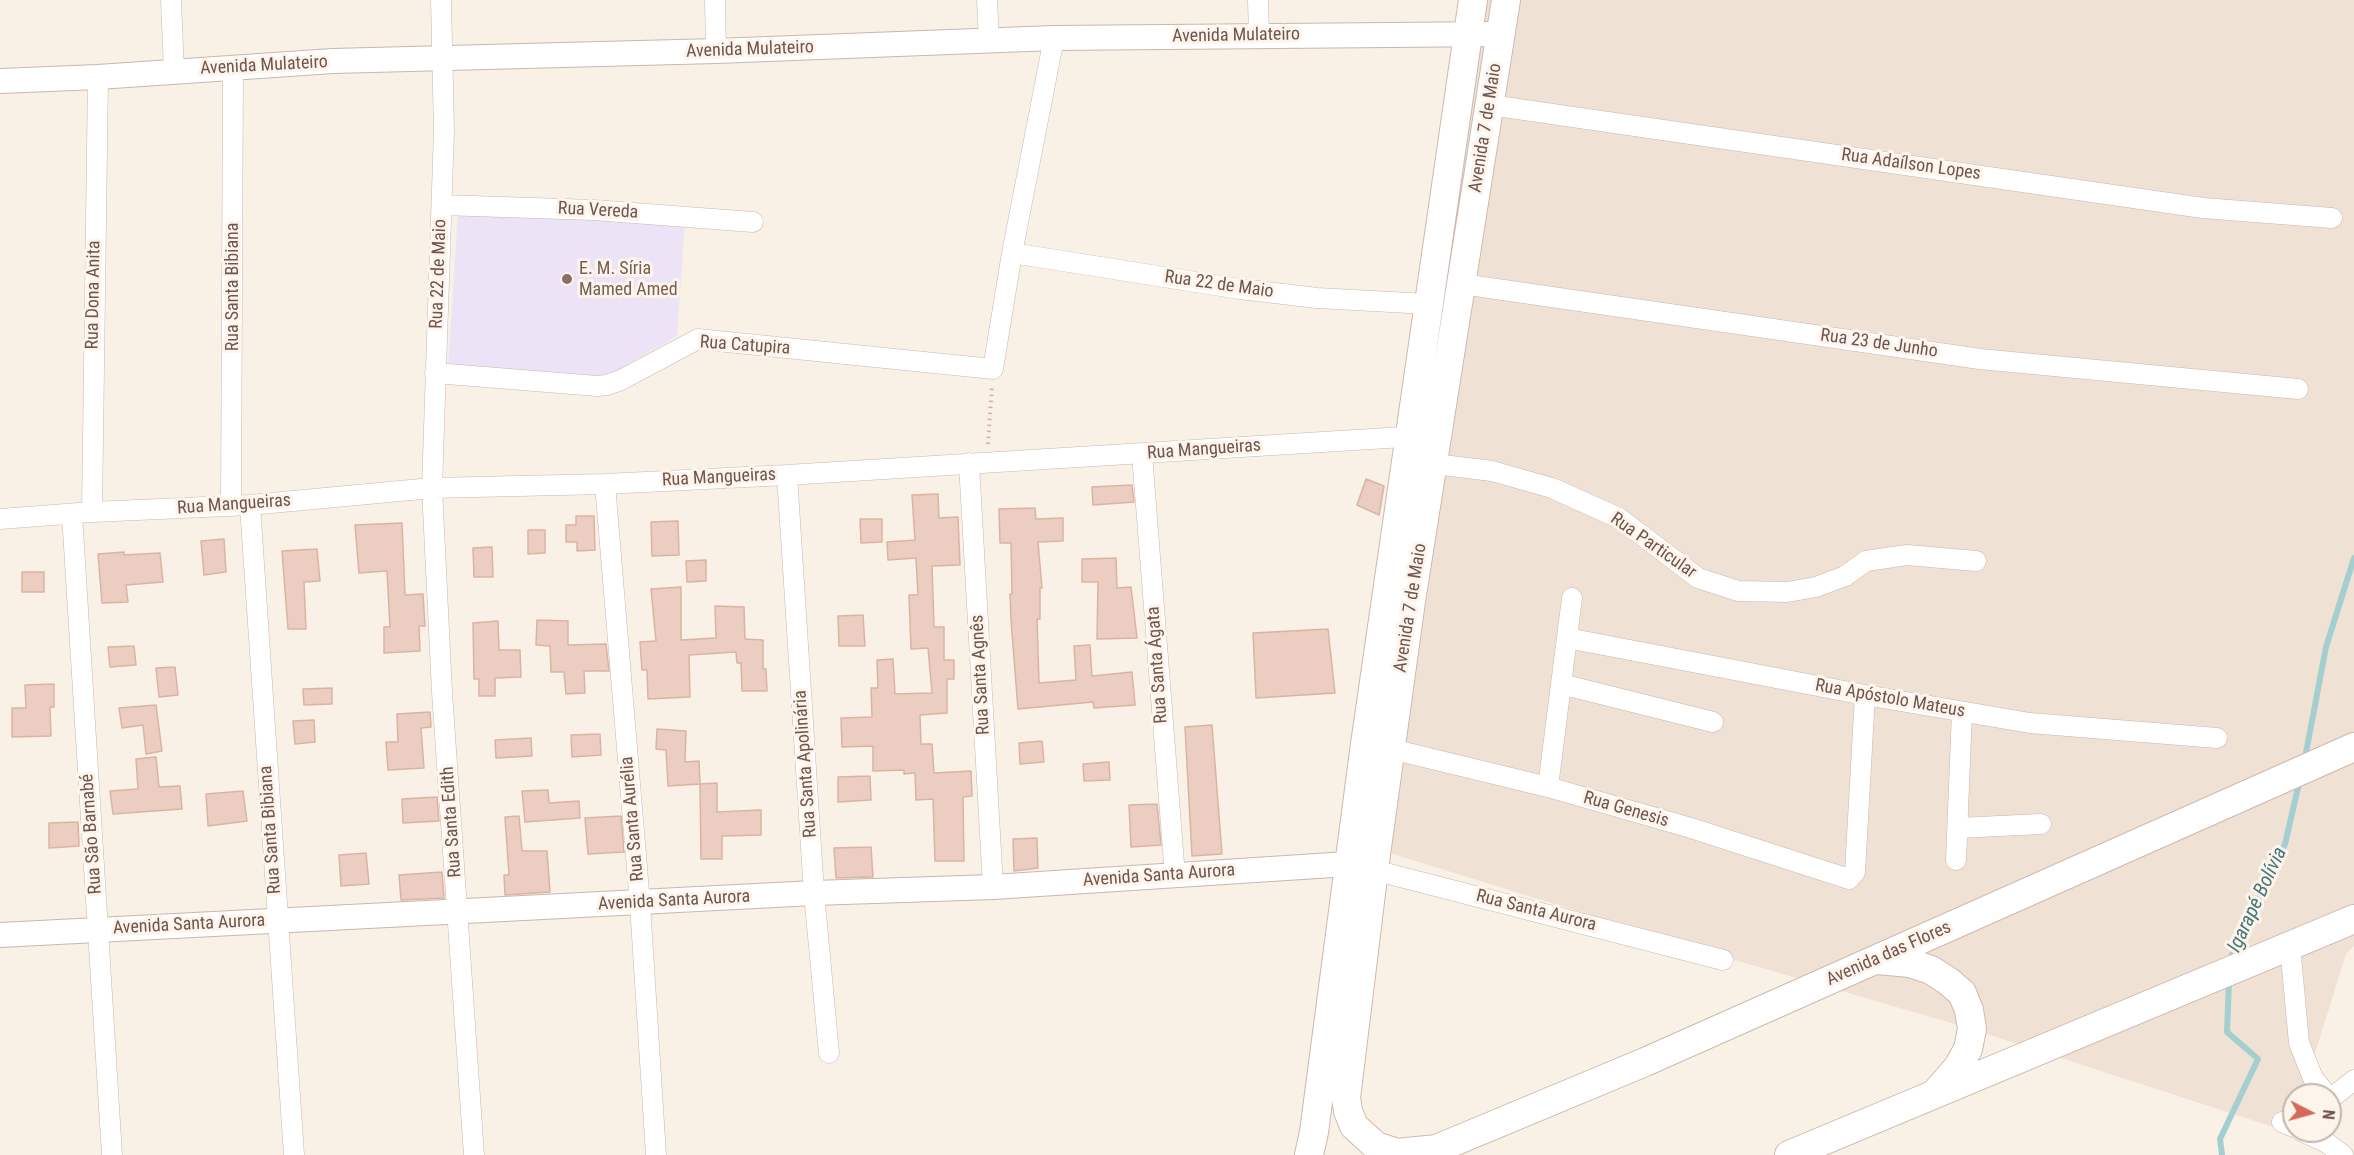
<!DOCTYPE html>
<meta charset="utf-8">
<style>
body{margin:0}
#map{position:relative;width:2354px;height:1155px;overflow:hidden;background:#f9f0e6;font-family:"Roboto Condensed",sans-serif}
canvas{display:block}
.north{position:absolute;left:2282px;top:1083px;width:60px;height:60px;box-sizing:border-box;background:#fdf4ec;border:2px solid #c4b5ad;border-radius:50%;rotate:96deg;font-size:16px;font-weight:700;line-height:24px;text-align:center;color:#6f564e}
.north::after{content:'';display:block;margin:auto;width:21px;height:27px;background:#d5685a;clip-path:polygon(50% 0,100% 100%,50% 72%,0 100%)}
</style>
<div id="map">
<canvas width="2354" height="1155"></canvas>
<div class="north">N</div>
</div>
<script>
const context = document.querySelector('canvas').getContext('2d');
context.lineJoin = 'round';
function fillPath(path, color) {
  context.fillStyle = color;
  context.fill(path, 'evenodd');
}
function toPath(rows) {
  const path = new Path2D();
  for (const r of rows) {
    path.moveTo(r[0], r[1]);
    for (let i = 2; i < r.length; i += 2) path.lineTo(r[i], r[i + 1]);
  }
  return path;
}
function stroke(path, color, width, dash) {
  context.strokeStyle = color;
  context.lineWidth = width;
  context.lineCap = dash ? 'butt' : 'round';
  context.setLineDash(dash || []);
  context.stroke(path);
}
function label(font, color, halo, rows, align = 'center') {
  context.font = font + ' "Roboto Condensed",sans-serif';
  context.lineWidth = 6;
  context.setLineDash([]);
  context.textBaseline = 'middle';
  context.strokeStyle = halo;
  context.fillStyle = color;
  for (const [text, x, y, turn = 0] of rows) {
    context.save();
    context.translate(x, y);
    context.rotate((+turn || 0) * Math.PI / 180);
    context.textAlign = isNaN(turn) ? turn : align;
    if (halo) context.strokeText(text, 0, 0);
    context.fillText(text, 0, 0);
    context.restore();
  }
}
const residential = toPath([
 [1484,0,2354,0,2354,946,2346,954,2302,1095,2294,1095,2294,1131,2301,1136,1972,1029,1728,958,1371,847,1399,423]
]);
const education = toPath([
 [458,210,685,222,677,336,599,381,448,369]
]);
const stream = toPath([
 [2305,758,2326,647,2354,558],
 [2229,961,2285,844,2300,779],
 [2222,1155,2220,1139,2258,1059,2227,1032,2229,981]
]);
const building = toPath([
 [1366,479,1384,486,1379,515,1357,505,1366,479],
 [1132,485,1134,502,1093,505,1092,487,1132,485],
 [938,494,939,518,958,517,960,565,932,566,934,627,944,627,944,660,954,660,954,679,947,679,947,713,920,715,921,744,932,744,934,773,971,771,972,796,963,797,964,861,935,861,933,799,916,800,915,773,904,774,904,770,873,771,873,746,842,747,841,718,872,717,871,688,878,688,877,660,893,659,895,694,932,693,928,648,911,649,909,595,918,595,916,558,888,560,887,542,915,540,912,495,938,494],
 [1035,508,1036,519,1063,518,1063,541,1038,542,1042,588,1040,588,1040,619,1037,619,1039,683,1076,680,1074,646,1090,645,1092,676,1132,672,1135,705,1094,708,1093,702,1018,709,1011,620,1010,594,1012,594,1011,543,1000,543,999,509,1035,508],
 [576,516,594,516,595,550,577,551,577,542,566,542,566,525,576,525,576,516],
 [860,519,882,519,882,542,861,543,860,519],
 [678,521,679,555,652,556,651,522,678,521],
 [402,523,405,595,423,594,425,626,419,626,420,651,384,653,384,627,390,627,387,571,359,573,355,525,402,523],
 [528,530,545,530,545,553,528,554,528,530],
 [224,539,226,572,204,575,201,541,224,539],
 [492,547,493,577,474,577,473,548,492,547],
 [317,549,320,581,304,582,306,629,288,629,282,551,317,549],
 [124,552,124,555,160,553,163,582,126,585,128,602,102,603,98,554,124,552],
 [1116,558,1117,588,1131,587,1137,638,1097,639,1098,582,1082,582,1082,559,1116,558],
 [706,560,706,581,687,582,686,561,706,560],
 [22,572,44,572,44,592,22,592,22,572],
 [681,587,681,640,716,638,715,606,744,607,745,639,763,640,763,669,766,669,767,691,742,691,741,663,737,663,736,652,689,655,690,697,648,699,647,670,642,670,640,642,656,641,651,589,681,587],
 [863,615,865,646,839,646,838,616,863,615],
 [537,620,568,621,568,645,606,644,609,671,584,671,585,693,566,694,564,672,551,672,550,646,536,645,537,620],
 [498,621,499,650,520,650,521,677,495,678,495,696,479,696,479,679,474,679,473,623,498,621],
 [1328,629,1335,693,1256,698,1253,633,1328,629],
 [134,646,136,665,110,667,108,647,134,646],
 [175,667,178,695,159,697,156,668,175,667],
 [54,684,54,707,50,707,51,736,12,737,12,708,26,708,25,685,54,684],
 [332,688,332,704,304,705,303,689,332,688],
 [156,705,162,751,146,754,143,725,122,728,119,708,156,705],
 [430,712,431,727,421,728,424,768,388,770,386,742,398,742,397,714,430,712],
 [314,720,315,742,295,744,293,721,314,720],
 [1212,725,1222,854,1192,856,1185,727,1212,725],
 [657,729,686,731,685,762,699,761,700,784,668,786,666,750,656,749,657,729],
 [600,734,601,755,572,757,571,735,600,734],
 [531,738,532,756,496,758,495,740,531,738],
 [1042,741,1044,762,1020,764,1019,743,1042,741],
 [156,757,159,787,180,786,182,809,113,814,110,791,138,789,136,759,156,757],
 [1109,762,1110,780,1084,781,1083,764,1109,762],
 [870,776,871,800,838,802,838,777,870,776],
 [717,783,717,812,761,810,761,835,722,836,722,859,701,859,700,784,717,783],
 [548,790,549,803,579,801,580,818,525,822,522,791,548,790],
 [243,791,247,821,208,826,206,794,243,791],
 [437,797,439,821,403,823,402,799,437,797],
 [1157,804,1161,845,1131,847,1129,805,1157,804],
 [519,816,522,851,547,851,550,892,505,895,504,875,509,875,505,817,519,816],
 [621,816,624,852,588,854,585,818,621,816],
 [78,822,79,846,49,848,49,823,78,822],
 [1037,838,1038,868,1014,871,1013,839,1037,838],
 [871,847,873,877,836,878,834,848,871,847],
 [366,853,369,884,341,886,339,855,366,853],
 [442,872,444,898,401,900,399,875,442,872]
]);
const path = toPath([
 [988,444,992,386]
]);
const minor = toPath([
 [171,0,174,71],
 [441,0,444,130,432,488,442,692,474,1155],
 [715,0,716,51],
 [987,0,989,41],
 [1258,0,1259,36],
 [1490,105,2203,208,2332,218],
 [442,205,594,210,753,222],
 [1012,253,1240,289,1317,298,1428,304],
 [1462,284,1980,359,2298,389],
 [435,373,597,386,607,385,621,380,698,339,993,369,1012,253,1054,38],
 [1142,454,1175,876],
 [969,463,993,887],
 [1434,464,1492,471,1552,488,1619,518,1698,578,1738,591,1787,592,1816,587,1845,576,1866,561,1907,555,1976,561],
 [787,475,814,893,829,1053],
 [605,484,640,904,656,1155],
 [250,505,294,1155],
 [231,506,233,68],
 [92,512,98,77],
 [72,514,112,1155],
 [0,519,92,512,250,505,432,488,605,484,787,475,1420,436],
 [1567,638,1865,695,2030,723,2217,738],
 [1561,684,1713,722],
 [1391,749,1548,787,1691,828,1849,879,1855,872,1865,695],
 [1548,787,1572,598],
 [1958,828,2041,824],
 [1956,860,1962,712],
 [1362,867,1723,960],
 [2290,945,2299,1043,2313,1078,2327,1095],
 [2330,1103,2330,1099,2354,1080],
 [2282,1122,2294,1127],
 [2301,1131,2327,1143,2343,1155]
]);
const tertiary = toPath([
 [0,81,98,77,333,61,716,51,1054,38,1501,34],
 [0,935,814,893,993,887,1348,864]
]);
const secondary = toPath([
 [1878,960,1910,963,1931,970,1948,981,1962,993,1969,1010,1972,1029,1968,1049,1958,1067,1938,1090],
 [1437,1149,1397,1153,1376,1146,1354,1126,1348,1111,1346,1098,1374,869,1411,601,1506,0],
 [1309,1155,1314,1132,1365,744,1473,0],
 [1422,1155,1645,1062,2354,747],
 [1789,1155,2354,919]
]);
const markers = [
 [567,279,6,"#8d6e63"]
];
const streetNames = [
 ["Avenida Mulateiro",1236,36,-1],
 ["Avenida Mulateiro",750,50,-2],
 ["Avenida Mulateiro",264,66,-3],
 ["Avenida 7 de Maio",1486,128,-81],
 ["Rua Adaílson Lopes",1911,165,8],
 ["Rua Vereda",598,211,3],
 ["Rua 22 de Maio",439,274,-88],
 ["Rua 22 de Maio",1219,285,8],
 ["Rua Santa Bibiana",233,287,-90],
 ["Rua Dona Anita",94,295,-89],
 ["Rua 23 de Junho",1879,344,8],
 ["Rua Catupira",745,346,4],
 ["Rua Mangueiras",1204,450,-4],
 ["Rua Mangueiras",719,478,-3],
 ["Rua Mangueiras",234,505,-4],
 ["Rua Particular",1653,546,35],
 ["Avenida 7 de Maio",1411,608,-81],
 ["Rua Santa Ágata",1158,665,-94],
 ["Rua Santa Agnês",981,675,-93],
 ["Rua Apóstolo Mateus",1890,699,10],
 ["Rua Santa Apolinária",806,764,-94],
 ["Rua Genesis",1626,810,16],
 ["Rua Santa Aurélia",633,819,-95],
 ["Rua Santa Edith",452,822,-94],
 ["Rua Santa Bibiana",271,830,-94],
 ["Rua São Barnabé",92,834,-94],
 ["Avenida Santa Aurora",1159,876,-4],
 ["Avenida Santa Aurora",674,901,-3],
 ["Rua Santa Aurora",1536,911,14],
 ["Avenida Santa Aurora",189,925,-3],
 ["Avenida das Flores",1889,954,-24]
];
const educationNames = [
 ["E. M. Síria",579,269],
 ["Mamed Amed",579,290]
];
const waterNames = [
 ["Igarapé Bolívia",2258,900,-65]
];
fillPath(residential, '#f0e1d5');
fillPath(education, '#ede3f6');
stroke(stream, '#a4cfd1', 6);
fillPath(building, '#ebcdc1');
stroke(building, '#dcb3a3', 1.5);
stroke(minor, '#c9b7ad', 21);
stroke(tertiary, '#c9b7ad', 26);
stroke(secondary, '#ceb9ae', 30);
stroke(path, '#d0b1a4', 4, [1.5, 4.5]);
stroke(minor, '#fff', 20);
stroke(tertiary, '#fff', 24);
stroke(secondary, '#fff', 28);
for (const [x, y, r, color] of markers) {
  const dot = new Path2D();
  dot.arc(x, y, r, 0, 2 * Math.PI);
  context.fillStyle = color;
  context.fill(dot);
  stroke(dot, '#fdf4ec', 2);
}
label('18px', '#6f564e', '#fdf4ec', streetNames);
label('18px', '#785e54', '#fdf4ec', educationNames, 'left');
label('italic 20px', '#47777a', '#fdf4ec', waterNames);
</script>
